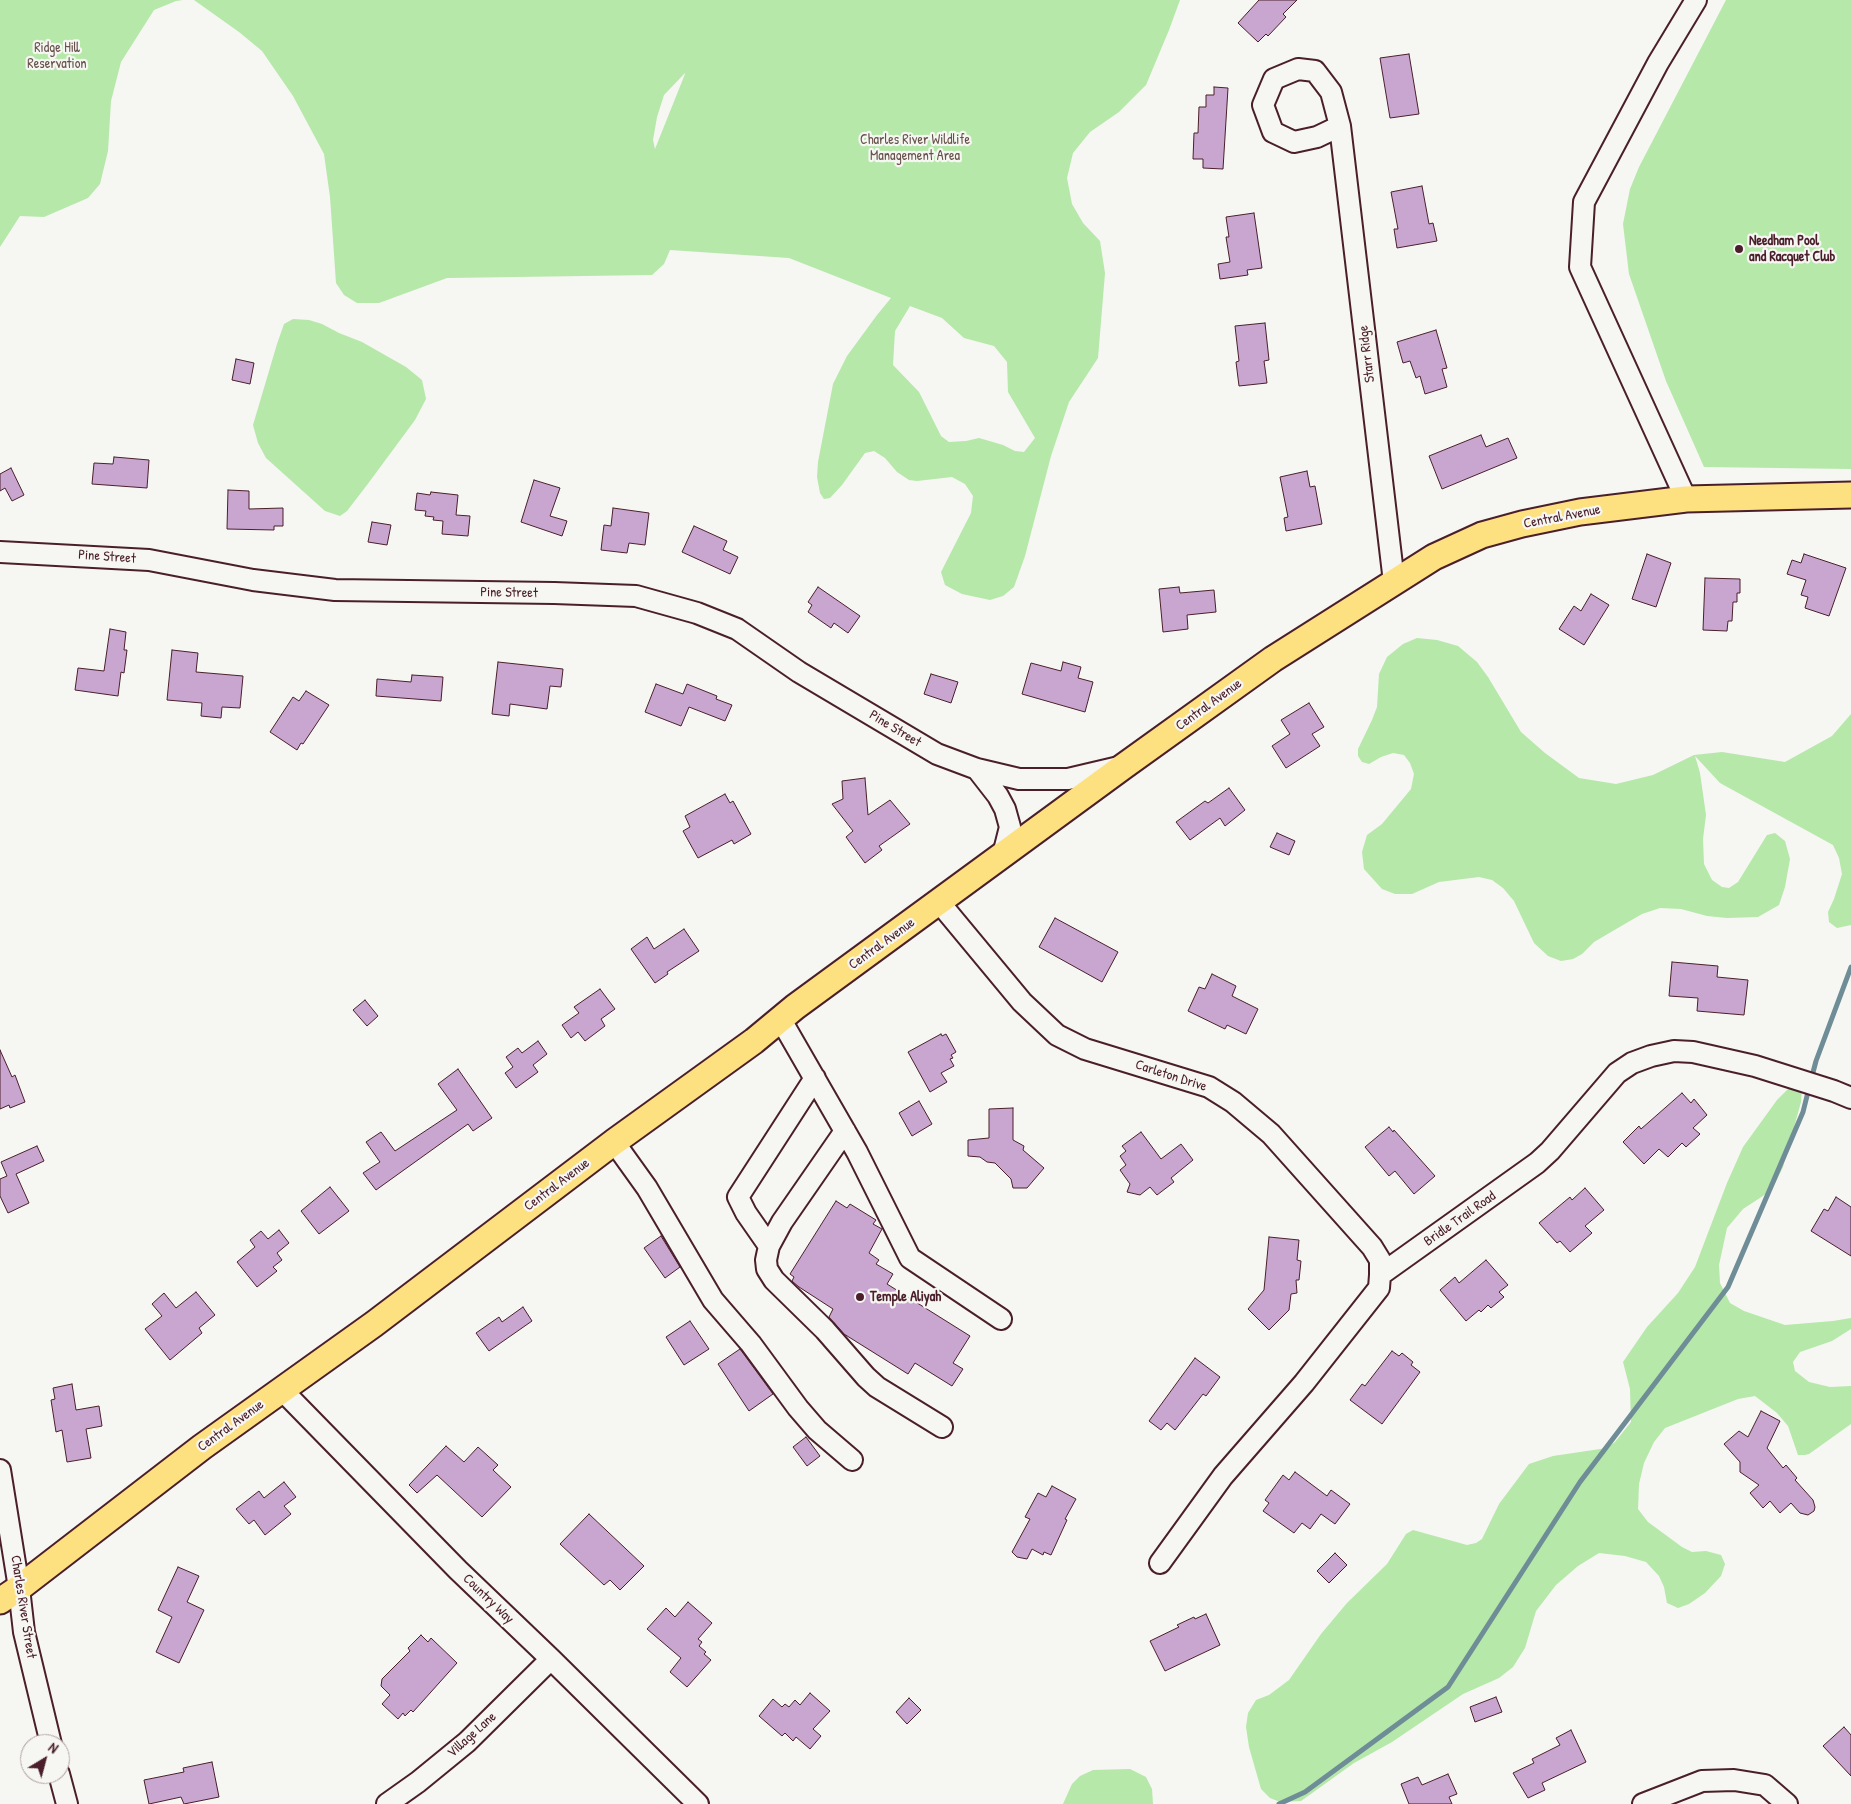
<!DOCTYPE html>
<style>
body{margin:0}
#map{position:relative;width:1851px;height:1804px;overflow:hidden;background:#f6f6f2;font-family:"Patrick Hand",sans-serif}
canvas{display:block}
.north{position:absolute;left:20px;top:1734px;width:50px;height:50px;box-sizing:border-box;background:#f6f6f2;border:1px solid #b1a0a2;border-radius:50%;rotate:37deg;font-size:14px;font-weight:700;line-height:20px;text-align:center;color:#4a1f2b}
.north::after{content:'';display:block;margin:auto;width:18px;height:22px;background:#4a1f2b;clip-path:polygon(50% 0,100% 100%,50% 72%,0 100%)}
</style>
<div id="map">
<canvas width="1851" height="1804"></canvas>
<div class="north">N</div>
</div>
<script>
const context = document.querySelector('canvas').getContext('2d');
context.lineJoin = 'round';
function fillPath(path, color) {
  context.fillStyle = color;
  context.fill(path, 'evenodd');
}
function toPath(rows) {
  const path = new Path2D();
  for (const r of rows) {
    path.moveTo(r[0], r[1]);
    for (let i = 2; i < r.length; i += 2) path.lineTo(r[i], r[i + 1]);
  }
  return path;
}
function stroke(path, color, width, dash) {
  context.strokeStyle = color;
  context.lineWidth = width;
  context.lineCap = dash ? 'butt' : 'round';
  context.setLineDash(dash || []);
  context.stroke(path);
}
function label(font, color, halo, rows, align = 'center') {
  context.font = font + ' "Patrick Hand",sans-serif';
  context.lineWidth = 4.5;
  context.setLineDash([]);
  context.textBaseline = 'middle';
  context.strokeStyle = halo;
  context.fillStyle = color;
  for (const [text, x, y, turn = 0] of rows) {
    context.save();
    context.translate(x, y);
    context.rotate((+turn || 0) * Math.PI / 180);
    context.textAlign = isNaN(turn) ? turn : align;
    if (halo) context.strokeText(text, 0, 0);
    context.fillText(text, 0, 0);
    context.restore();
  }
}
const green = toPath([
 [0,0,183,0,176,1,154,10,121,62,111,101,108,151,100,184,88,198,44,217,20,216,0,247],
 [194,0,1180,0,1169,30,1146,85,1119,112,1090,132,1073,153,1067,178,1072,204,1083,223,1100,241,1105,273,1098,358,1069,402,1051,456,1025,556,1014,587,1003,596,990,600,962,594,945,585,941,572,971,513,973,496,965,484,952,477,917,481,909,480,897,472,885,458,874,451,865,453,842,485,830,498,824,499,820,493,817,477,818,462,833,384,847,356,877,315,891,298,789,258,670,250,664,264,652,275,447,278,379,303,357,303,344,295,336,283,330,197,324,154,293,96,262,51,239,32],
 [685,73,685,74,655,149,653,140,657,117,664,95],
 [910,306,942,318,964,338,994,346,1007,362,1008,392,1035,438,1024,452,1015,451,1003,445,979,438,966,441,949,442,941,436,919,392,893,365,895,331],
 [1726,0,1851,0,1851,469,1704,467,1666,381,1629,274,1623,224,1630,189,1639,167],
 [293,319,309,320,322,324,339,333,362,342,406,367,422,380,426,399,415,420,367,485,347,511,340,516,325,511,266,458,258,443,253,425,277,344,284,324],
 [1417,638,1437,640,1458,646,1477,662,1488,677,1521,732,1545,753,1579,778,1616,784,1653,775,1694,755,1722,752,1785,762,1832,736,1851,714,1851,925,1837,928,1829,922,1828,912,1834,899,1842,874,1839,858,1833,845,1720,783,1695,756,1700,773,1706,815,1703,839,1704,864,1712,880,1722,887,1729,888,1738,882,1767,835,1775,833,1785,841,1790,859,1785,887,1779,905,1758,917,1727,918,1707,916,1681,909,1660,908,1642,914,1623,925,1594,942,1582,954,1573,959,1561,961,1548,956,1534,943,1514,901,1503,888,1492,880,1479,877,1439,882,1412,894,1395,894,1382,889,1364,869,1362,852,1367,835,1382,824,1411,789,1414,774,1410,763,1404,755,1393,753,1381,757,1369,764,1362,762,1358,756,1358,749,1372,720,1377,707,1379,674,1387,657,1403,644],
 [1796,1081,1802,1087,1801,1102,1783,1167,1772,1190,1743,1209,1727,1228,1719,1265,1720,1283,1730,1303,1744,1311,1785,1325,1833,1321,1851,1318,1851,1329,1832,1341,1800,1352,1793,1362,1795,1371,1809,1382,1830,1387,1851,1386,1851,1424,1809,1454,1805,1455,1798,1455,1788,1426,1777,1413,1755,1396,1738,1399,1665,1428,1654,1442,1644,1463,1639,1484,1638,1509,1648,1522,1682,1547,1692,1552,1706,1551,1721,1555,1725,1564,1721,1576,1705,1593,1689,1604,1678,1608,1667,1603,1664,1587,1659,1576,1646,1562,1625,1556,1599,1553,1578,1566,1556,1585,1536,1611,1525,1648,1513,1667,1499,1678,1463,1694,1392,1742,1354,1763,1301,1801,1280,1802,1270,1798,1261,1789,1249,1747,1246,1727,1248,1713,1256,1700,1269,1695,1289,1680,1321,1634,1347,1603,1387,1564,1406,1534,1413,1530,1467,1545,1476,1543,1482,1539,1499,1504,1529,1464,1553,1456,1607,1448,1615,1442,1631,1422,1630,1389,1623,1362,1647,1327,1678,1293,1695,1267,1727,1183,1743,1147,1777,1100],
 [1130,1769,1146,1777,1152,1789,1153,1804,1063,1804,1072,1784,1080,1776,1093,1770]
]);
const stream = toPath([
 [1811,1080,1816,1061,1851,967],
 [1279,1804,1305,1792,1448,1687,1580,1482,1728,1287,1803,1112,1809,1088]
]);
const building = toPath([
 [1259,0,1297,0,1283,14,1286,17,1268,36,1266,34,1258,42,1238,23,1259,0],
 [1409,54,1419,114,1390,118,1380,58,1409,54],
 [1214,87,1228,88,1223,169,1203,168,1203,159,1193,159,1194,133,1198,133,1199,107,1206,107,1206,95,1214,95,1214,87],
 [1422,186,1429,224,1433,223,1437,241,1397,248,1394,229,1398,229,1391,192,1422,186],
 [1254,213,1262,268,1247,270,1248,275,1220,279,1218,264,1230,262,1226,237,1229,237,1226,217,1254,213],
 [1265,323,1269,360,1264,361,1267,383,1239,386,1236,362,1239,361,1235,326,1265,323],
 [1436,330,1447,368,1442,369,1447,387,1425,394,1420,376,1416,378,1410,361,1403,363,1397,342,1436,330],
 [236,359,254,363,250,384,232,380,236,359],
 [1481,435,1486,447,1508,438,1517,458,1442,489,1429,456,1481,435],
 [114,457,149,460,147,488,92,484,94,463,113,464,114,457],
 [11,468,24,495,12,501,5,488,0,491,0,474,11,468],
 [1307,471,1310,487,1315,486,1322,524,1286,531,1284,518,1288,517,1280,477,1307,471],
 [534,480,560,488,550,516,567,521,562,536,521,522,534,480],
 [228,490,249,491,249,509,283,508,283,526,274,526,274,530,227,529,228,490],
 [431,492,458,495,456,515,470,516,468,536,442,534,443,521,433,520,434,517,425,516,426,511,415,510,417,493,430,495,431,492],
 [613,508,649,513,645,545,629,543,627,553,601,550,604,525,611,526,613,508],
 [372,522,391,525,387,545,368,542,372,522],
 [694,526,727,541,723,550,738,557,730,574,682,552,694,526],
 [1647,554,1671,563,1656,607,1632,599,1647,554],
 [1804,554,1846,568,1829,616,1805,608,1808,597,1801,595,1806,580,1787,574,1792,560,1801,563,1804,554],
 [1705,578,1740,579,1740,593,1737,593,1737,602,1733,602,1732,621,1728,621,1727,631,1703,630,1705,578],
 [818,587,860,616,848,633,834,623,831,628,808,612,812,605,808,602,818,587],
 [1179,587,1180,593,1214,590,1216,612,1187,615,1188,629,1163,632,1159,589,1179,587],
 [1591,594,1609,605,1584,645,1559,629,1574,606,1581,611,1591,594],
 [110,629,126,632,124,650,127,650,124,673,121,672,118,696,75,690,78,668,104,671,110,629],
 [172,650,198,653,196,672,243,676,240,708,222,707,221,718,201,716,202,703,167,700,172,650],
 [498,662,563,669,561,687,550,686,547,709,510,704,509,716,492,714,498,662],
 [1063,662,1081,667,1078,678,1093,682,1085,712,1022,694,1031,663,1061,671,1063,662],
 [931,674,958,682,951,703,924,694,931,674],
 [412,675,443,677,441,701,376,696,377,679,411,682,412,675],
 [656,684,683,694,687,684,717,696,716,699,732,705,725,721,689,707,681,726,645,712,656,684],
 [306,691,329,705,303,744,301,743,297,750,270,732,293,697,299,701,306,691],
 [1309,703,1324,727,1312,734,1320,746,1286,768,1272,746,1290,734,1281,720,1309,703],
 [865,778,868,815,890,800,910,824,879,846,882,850,865,863,846,837,853,831,832,804,843,799,842,781,865,778],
 [1229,788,1245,810,1225,826,1220,818,1190,840,1176,822,1205,801,1208,803,1229,788],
 [725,794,730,803,733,801,751,834,734,844,732,840,698,858,683,831,690,827,685,816,725,794],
 [1277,833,1295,841,1289,855,1270,847,1277,833],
 [1055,918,1118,952,1102,982,1039,947,1055,918],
 [684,929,699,951,667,972,668,974,655,983,631,949,647,937,654,949,684,929],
 [1672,962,1718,966,1717,977,1748,980,1744,1015,1697,1011,1698,998,1669,996,1672,962],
 [1212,974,1236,986,1232,996,1258,1009,1246,1034,1227,1025,1225,1029,1188,1011,1199,987,1205,989,1212,974],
 [600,989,615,1009,601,1019,605,1026,585,1041,578,1032,571,1038,562,1025,579,1013,574,1007,600,989],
 [365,1000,378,1016,367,1026,353,1010,365,1000],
 [941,1034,942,1036,946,1034,956,1052,951,1055,953,1058,950,1059,954,1066,941,1073,947,1082,930,1092,908,1052,941,1034],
 [538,1041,547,1054,533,1065,538,1072,516,1088,505,1073,513,1067,506,1057,518,1048,522,1053,538,1041],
 [0,1050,12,1077,15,1075,25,1102,10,1108,9,1105,0,1109,0,1050],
 [458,1069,492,1118,473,1131,468,1124,376,1190,363,1173,380,1162,366,1142,381,1132,395,1151,457,1110,438,1084,458,1069],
 [1682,1093,1691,1103,1694,1099,1707,1115,1693,1128,1700,1134,1686,1147,1682,1143,1668,1157,1659,1149,1644,1164,1623,1142,1639,1126,1641,1129,1682,1093],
 [919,1101,932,1124,912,1136,899,1113,919,1101],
 [1013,1108,1013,1140,1024,1146,1023,1150,1044,1168,1027,1188,1013,1188,1011,1179,995,1163,987,1162,980,1157,968,1156,968,1140,989,1138,989,1109,1013,1108],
 [1389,1127,1393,1132,1394,1130,1435,1176,1414,1194,1395,1171,1389,1176,1365,1147,1389,1127],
 [1141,1132,1161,1159,1181,1144,1193,1160,1171,1178,1174,1182,1157,1195,1150,1187,1140,1195,1127,1192,1130,1184,1120,1170,1126,1165,1120,1156,1126,1151,1122,1146,1141,1132],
 [37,1146,44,1161,16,1174,29,1203,8,1213,0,1196,0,1179,7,1176,1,1162,37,1146],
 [330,1187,349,1211,319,1234,301,1211,330,1187],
 [1585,1188,1604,1210,1585,1226,1592,1233,1570,1252,1560,1241,1557,1243,1539,1223,1570,1197,1572,1200,1585,1188],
 [1836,1197,1851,1207,1851,1256,1811,1231,1824,1209,1828,1211,1836,1197],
 [836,1201,847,1208,850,1204,876,1220,873,1224,882,1229,869,1253,879,1260,876,1264,893,1274,887,1284,970,1336,953,1363,963,1369,952,1386,915,1363,908,1374,844,1334,829,1317,833,1309,799,1287,792,1281,794,1277,790,1274,836,1201],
 [279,1230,289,1243,277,1253,282,1260,273,1267,277,1271,257,1287,237,1262,255,1247,250,1240,261,1231,268,1239,279,1230],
 [661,1236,680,1267,665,1278,644,1248,661,1236],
 [1269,1237,1299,1240,1297,1260,1301,1261,1299,1280,1296,1280,1297,1293,1291,1294,1289,1310,1269,1330,1248,1309,1264,1290,1269,1237],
 [1486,1260,1508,1285,1499,1292,1504,1297,1491,1308,1488,1305,1481,1312,1479,1310,1466,1321,1440,1290,1455,1277,1459,1283,1486,1260],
 [196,1292,215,1315,199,1328,202,1333,170,1360,145,1329,162,1316,152,1304,164,1293,176,1308,196,1292],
 [523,1307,532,1321,489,1351,476,1333,499,1317,502,1322,523,1307],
 [690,1321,709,1349,684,1365,666,1337,690,1321],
 [740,1349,773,1394,749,1411,718,1364,740,1349],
 [1392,1351,1399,1356,1402,1353,1413,1362,1411,1365,1420,1372,1382,1424,1350,1400,1362,1384,1365,1386,1392,1351],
 [1195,1358,1220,1377,1206,1396,1203,1394,1175,1430,1167,1423,1161,1430,1149,1421,1195,1358],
 [72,1384,76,1410,99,1406,102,1426,86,1429,91,1458,67,1462,62,1430,56,1432,51,1400,55,1399,53,1388,72,1384],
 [1761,1411,1780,1421,1767,1448,1783,1468,1786,1465,1797,1478,1795,1480,1813,1500,1815,1507,1814,1511,1808,1515,1800,1513,1791,1503,1780,1513,1770,1501,1763,1508,1750,1493,1759,1485,1740,1472,1740,1462,1724,1444,1739,1431,1748,1437,1761,1411],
 [806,1437,820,1456,807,1466,793,1447,806,1437],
 [446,1446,464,1462,478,1447,498,1465,493,1470,511,1487,482,1517,437,1475,417,1493,409,1485,446,1446],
 [1295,1472,1327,1496,1331,1490,1350,1504,1335,1524,1321,1514,1310,1529,1302,1523,1294,1533,1263,1511,1269,1503,1265,1500,1283,1475,1289,1480,1295,1472],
 [284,1482,296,1497,284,1506,291,1514,265,1535,254,1520,249,1524,236,1509,259,1491,264,1498,284,1482],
 [1052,1486,1076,1499,1065,1519,1067,1520,1051,1555,1044,1552,1043,1555,1032,1549,1027,1559,1017,1557,1012,1552,1030,1519,1025,1517,1038,1493,1046,1497,1052,1486],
 [589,1514,644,1566,620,1590,610,1580,604,1585,560,1544,589,1514],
 [1335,1553,1347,1565,1329,1583,1317,1571,1335,1553],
 [178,1567,199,1576,187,1602,204,1610,179,1663,156,1652,172,1617,158,1610,178,1567],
 [688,1602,712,1623,698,1639,702,1642,699,1646,706,1652,704,1654,711,1660,687,1687,670,1672,681,1658,647,1629,666,1608,675,1617,688,1602],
 [1206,1614,1220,1645,1165,1671,1150,1641,1179,1627,1177,1625,1194,1617,1195,1619,1206,1614],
 [421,1635,428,1642,431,1638,457,1663,413,1712,411,1710,405,1716,403,1713,398,1719,382,1704,390,1695,381,1686,382,1679,410,1651,408,1648,421,1635],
 [810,1693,830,1711,813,1729,821,1736,810,1749,796,1737,793,1741,785,1733,782,1736,759,1716,773,1699,782,1707,785,1704,789,1707,795,1700,800,1705,810,1693],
 [1496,1697,1502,1712,1475,1722,1470,1707,1496,1697],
 [909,1698,921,1710,907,1724,896,1712,909,1698],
 [1844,1727,1851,1735,1851,1776,1823,1746,1844,1727],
 [1571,1730,1586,1762,1542,1783,1545,1790,1528,1798,1513,1773,1534,1763,1532,1759,1560,1745,1556,1738,1571,1730],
 [212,1762,219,1797,184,1804,181,1797,149,1804,144,1780,184,1772,183,1768,212,1762],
 [1448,1774,1457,1794,1449,1797,1452,1804,1409,1804,1401,1784,1418,1777,1422,1785,1448,1774]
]);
const minor = toPath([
 [1340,126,1317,137,1294,142,1273,132,1263,105,1274,79,1298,69,1315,71,1331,92,1340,126,1394,582],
 [1686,499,1580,267,1584,202,1658,63,1696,0],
 [0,552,149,560,253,580,335,590,554,593,636,596,697,613,737,629,799,672,937,754,977,769,1019,779,1068,779,1119,767],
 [977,769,998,796,1005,809,1010,827,1003,855],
 [939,902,1022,1002,1057,1035,1085,1049,1209,1087,1233,1102,1271,1134,1372,1247,1380,1260,1380,1275],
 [781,1020,857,1152,910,1258,1001,1319],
 [815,1078,738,1197,746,1213,769,1246,782,1222,845,1131],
 [614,1142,647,1188,713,1300,751,1344,798,1408,817,1430,852,1460],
 [769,1246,766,1260,767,1269,774,1280,825,1330,866,1377,877,1387,942,1427],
 [281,1389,458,1570,551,1659,698,1804],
 [0,1470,19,1588,24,1632,51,1744],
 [1160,1563,1223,1476,1304,1383,1379,1288,1380,1275,1537,1163,1550,1151,1617,1073,1632,1063,1651,1056,1674,1051,1693,1052,1755,1066,1834,1091,1851,1098],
 [59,1774,67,1804],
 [387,1804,418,1782,467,1742,551,1659],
 [1643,1804,1702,1781,1734,1780,1765,1785,1787,1804]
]);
const major = toPath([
 [0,1601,19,1588,202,1447,374,1324,614,1142,754,1041,795,1007,1124,766,1273,659,1434,557,1482,535,1522,524,1580,512,1686,499,1851,495]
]);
const markers = [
 [1739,249,5,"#4a1f2b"],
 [860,1297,5,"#4a1f2b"]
];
const parkNames = [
 ["Ridge Hill",57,48],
 ["Reservation",57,64],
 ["Charles River Wildlife",915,140],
 ["Management Area",915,156]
];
const poiNames = [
 ["Needham Pool",1749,241],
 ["and Racquet Club",1749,257],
 ["Temple Aliyah",870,1297]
];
const streetNames = [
 ["Starr Ridge",1367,354,-97],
 ["Central Avenue",1562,517,-11],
 ["Pine Street",107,557,4],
 ["Pine Street",509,593,1],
 ["Central Avenue",1209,705,-36],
 ["Pine Street",895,729,31],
 ["Central Avenue",882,944,-36],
 ["Carleton Drive",1171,1076,18],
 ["Central Avenue",557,1185,-37],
 ["Bridle Trail Road",1460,1219,-35],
 ["Central Avenue",231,1426,-36],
 ["Country Way",488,1599,44],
 ["Charles River Street",23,1607,81],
 ["Village Lane",472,1735,-42]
];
fillPath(green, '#b5e8a9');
stroke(stream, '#6e8d97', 5);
fillPath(building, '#c9a6d0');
stroke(building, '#4a1f2b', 1);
stroke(minor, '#4a1f2b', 24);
stroke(major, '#4a1f2b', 29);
stroke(minor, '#f6f6f2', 20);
stroke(major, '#fde080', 25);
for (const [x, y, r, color] of markers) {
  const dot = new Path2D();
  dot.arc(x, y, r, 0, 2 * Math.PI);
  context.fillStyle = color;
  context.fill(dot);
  stroke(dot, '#f6f6f2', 2);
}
label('14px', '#65514a', '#f6f6f2', parkNames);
label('bold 14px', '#4a1f2b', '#f6f6f2', poiNames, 'left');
label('14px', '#4a1f2b', '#f6f6f2', streetNames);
</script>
